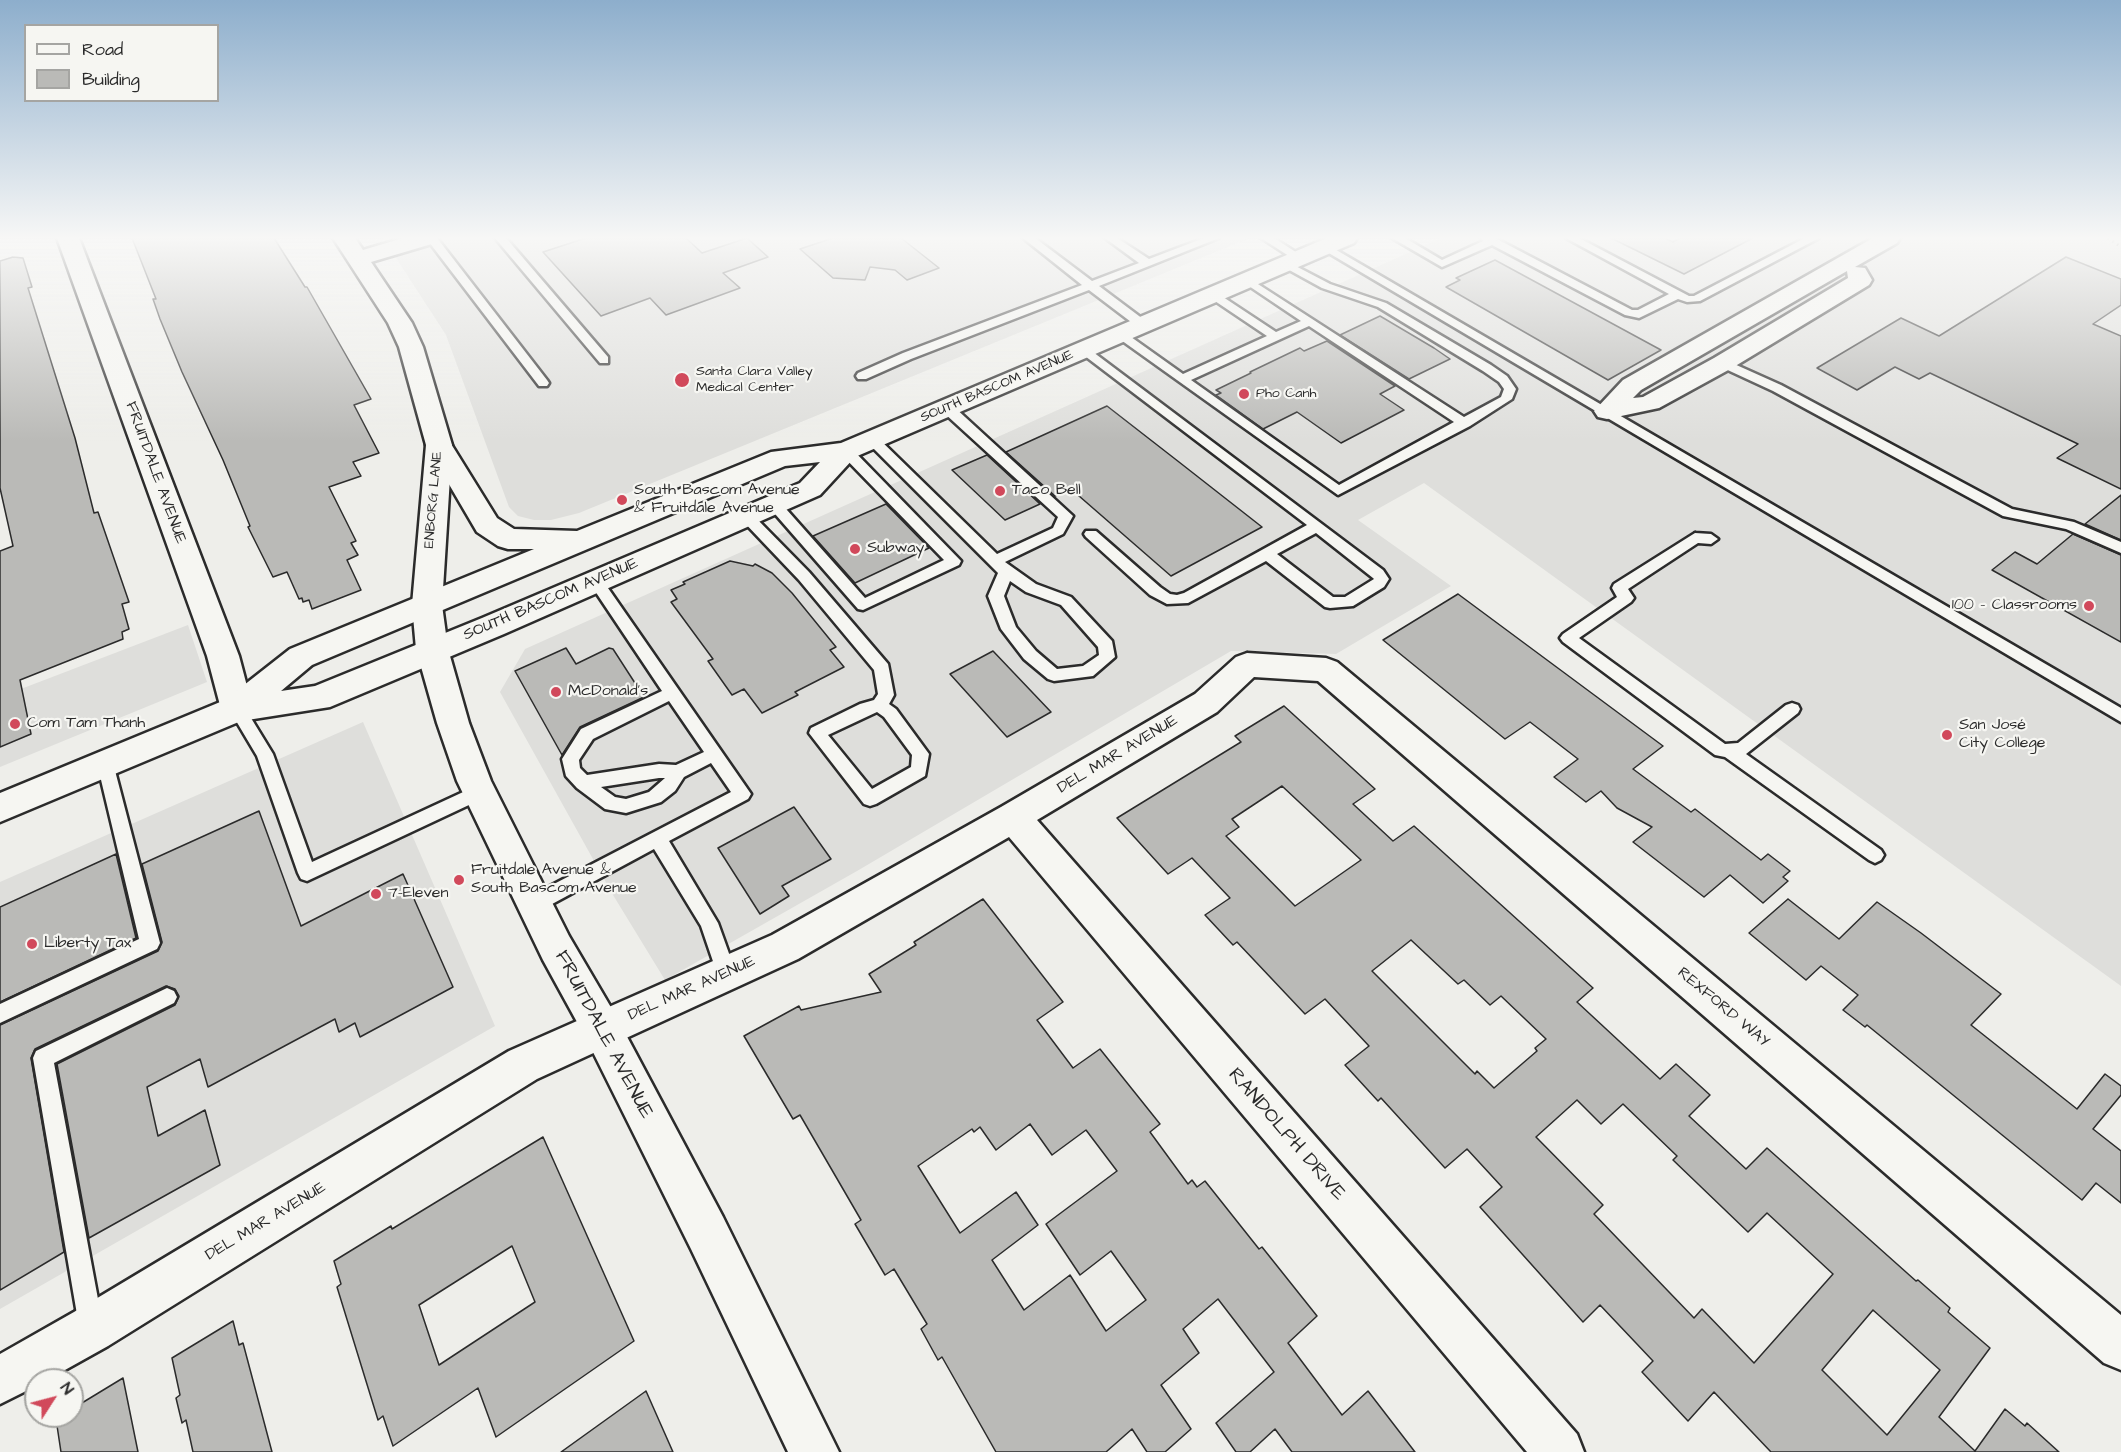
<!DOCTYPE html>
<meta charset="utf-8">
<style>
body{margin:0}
#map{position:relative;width:2121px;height:1452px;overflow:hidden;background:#eeeeea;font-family:"Architects Daughter",sans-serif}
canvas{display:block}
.legend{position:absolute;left:24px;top:24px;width:195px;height:78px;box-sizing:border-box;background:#f6f6f2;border:2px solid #a5a5a2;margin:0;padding:8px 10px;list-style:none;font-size:18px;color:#2b2b2b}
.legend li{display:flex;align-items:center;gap:12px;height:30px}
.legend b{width:30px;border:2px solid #a5a5a2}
.north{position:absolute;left:24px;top:1368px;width:60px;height:60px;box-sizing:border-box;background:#f6f6f2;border:2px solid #a5a5a2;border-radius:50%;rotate:54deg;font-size:16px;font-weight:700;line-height:24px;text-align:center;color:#2b2b2b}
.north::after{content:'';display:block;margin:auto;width:21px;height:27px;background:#d1495b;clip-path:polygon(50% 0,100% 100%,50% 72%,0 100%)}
</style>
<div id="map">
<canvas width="2121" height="1452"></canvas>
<ul class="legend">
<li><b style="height:8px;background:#f6f6f2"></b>Road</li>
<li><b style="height:16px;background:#babab7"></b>Building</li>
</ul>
<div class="north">N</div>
</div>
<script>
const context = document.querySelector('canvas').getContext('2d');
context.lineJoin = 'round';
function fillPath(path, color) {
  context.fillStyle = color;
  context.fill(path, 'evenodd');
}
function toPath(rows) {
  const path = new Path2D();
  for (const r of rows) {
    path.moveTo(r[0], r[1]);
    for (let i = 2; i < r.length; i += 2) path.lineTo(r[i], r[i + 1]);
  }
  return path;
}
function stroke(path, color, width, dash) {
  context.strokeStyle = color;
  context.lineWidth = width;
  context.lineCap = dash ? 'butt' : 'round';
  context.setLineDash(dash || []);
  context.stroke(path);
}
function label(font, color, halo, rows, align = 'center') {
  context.font = font + ' "Architects Daughter",sans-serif';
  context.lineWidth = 4.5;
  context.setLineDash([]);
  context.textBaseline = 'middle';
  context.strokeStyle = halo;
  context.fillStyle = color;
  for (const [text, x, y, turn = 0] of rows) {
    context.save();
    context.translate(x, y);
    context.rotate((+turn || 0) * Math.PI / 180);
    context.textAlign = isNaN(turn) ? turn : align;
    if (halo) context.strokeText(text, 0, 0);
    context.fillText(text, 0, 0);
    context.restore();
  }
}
const built = toPath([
 [383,238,1250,238,579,513,551,520,534,520,518,516,509,507,446,335],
 [1441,238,2121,238,2121,986,1424,483,1358,520,1451,586,1336,654,1231,651,857,871,665,980,613,895,500,692,525,649],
 [188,625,207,682,0,767,0,697],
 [363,722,495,1026,0,1309,0,882]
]);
const building = toPath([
 [132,238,274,238,305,287,307,287,371,399,354,405,379,453,353,462,361,476,329,487,356,541,351,543,358,555,347,560,361,590,312,609,309,600,303,602,302,598,299,599,287,572,273,577,248,527,250,526,223,460,182,372,160,319,153,299,156,299,132,238],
 [586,238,686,238,702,253,747,238,768,257,723,273,740,288,666,315,650,298,601,316,543,252,586,238],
 [833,238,901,238,939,268,907,280,895,270,870,267,865,280,833,278,800,249,833,238],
 [1611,238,1665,238,1673,242,1680,238,1753,238,1684,274,1611,238],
 [13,257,23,258,32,287,28,288,75,438,94,513,98,512,129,602,122,604,129,629,122,632,123,639,20,680,31,734,0,747,0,551,13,546,0,488,0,261,13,257],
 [2066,257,2121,279,2121,305,2093,324,2121,336,2121,489,2057,458,2078,444,1930,373,1919,379,1895,367,1857,390,1817,368,1901,318,1939,336,2066,257],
 [1495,260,1661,350,1608,380,1446,287,1460,280,1456,278,1495,260],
 [1380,316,1434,348,1450,359,1409,379,1340,335,1380,316],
 [1327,341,1395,386,1380,394,1404,410,1341,443,1297,412,1263,429,1216,395,1221,393,1216,390,1251,373,1250,372,1300,348,1304,351,1327,341],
 [1107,406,1179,462,1262,527,1171,576,1071,489,1055,496,1006,452,1107,406],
 [987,455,1040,504,1005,520,952,470,987,455],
 [2121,495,2121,540,2085,524,2121,495],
 [886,504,929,548,855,583,813,536,886,504],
 [2073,534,2121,555,2121,642,1992,570,2015,552,2037,564,2073,534],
 [730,561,753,566,755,564,772,573,792,593,836,647,830,650,844,667,795,692,798,695,762,713,744,689,732,695,708,661,713,659,671,602,677,599,671,590,685,584,683,582,730,561],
 [1458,594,1663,746,1633,769,1691,812,1695,809,1761,860,1768,854,1790,871,1783,877,1788,881,1763,903,1730,875,1704,897,1633,842,1652,827,1617,808,1601,791,1586,802,1554,777,1578,759,1530,722,1505,739,1383,640,1458,594],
 [566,648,576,664,609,648,613,649,644,697,580,727,562,755,515,671,566,648],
 [993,651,1051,712,1007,737,950,674,993,651],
 [1284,706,1375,789,1353,804,1393,841,1414,826,1593,988,1577,1002,1660,1079,1676,1064,1710,1095,1689,1116,1746,1169,1767,1148,1916,1281,1918,1280,1950,1308,1948,1312,1990,1348,1939,1417,1975,1451,2005,1409,2025,1426,2027,1423,2059,1452,1771,1452,1714,1392,1688,1421,1642,1372,1653,1361,1600,1305,1583,1322,1480,1207,1502,1187,1467,1149,1445,1168,1381,1098,1378,1101,1345,1065,1369,1046,1325,999,1305,1014,1237,942,1233,945,1205,915,1230,898,1192,858,1168,874,1117,818,1241,742,1235,736,1284,706],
 [1282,786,1361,860,1295,906,1226,836,1239,827,1232,819,1282,786],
 [1411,940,1458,984,1464,980,1490,1005,1501,996,1546,1039,1535,1048,1537,1051,1494,1088,1477,1071,1475,1074,1372,971,1411,940],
 [1577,1100,1601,1124,1623,1104,1677,1156,1673,1160,1748,1232,1767,1213,1833,1274,1754,1363,1702,1309,1694,1318,1594,1214,1603,1205,1536,1137,1577,1100],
 [1873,1310,1940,1370,1887,1435,1822,1370,1873,1310],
 [794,807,831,859,782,886,789,896,760,914,718,848,794,807],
 [259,811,301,926,403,874,453,987,360,1037,355,1023,339,1032,335,1019,208,1087,200,1059,147,1087,158,1136,205,1110,220,1165,89,1238,57,1064,175,1005,179,996,175,989,166,986,35,1049,31,1058,64,1252,0,1290,0,1025,158,951,162,942,142,864,259,811],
 [116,854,136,938,0,1002,0,907,116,854],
 [983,899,1063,1002,1037,1020,1073,1068,1100,1049,1160,1124,1150,1132,1188,1184,1192,1180,1197,1187,1205,1181,1259,1249,1262,1247,1317,1316,1288,1343,1342,1415,1368,1391,1415,1452,1292,1452,1275,1429,1250,1452,1236,1452,1216,1423,1274,1372,1218,1299,1183,1329,1199,1353,1161,1385,1191,1429,1165,1452,1147,1452,1132,1429,1106,1452,996,1452,942,1357,938,1360,921,1329,927,1324,894,1269,885,1275,855,1224,861,1220,800,1115,793,1119,744,1036,799,1006,801,1010,881,992,869,974,916,945,914,942,983,899],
 [1030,1124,1052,1155,1086,1130,1117,1171,1046,1224,1080,1275,1111,1251,1146,1300,1106,1331,1070,1275,1024,1310,992,1260,1038,1225,1016,1192,960,1233,918,1166,972,1129,974,1132,980,1127,996,1150,1030,1124],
 [1788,899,1839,939,1877,902,1921,933,2001,994,1971,1025,2077,1109,2105,1074,2121,1086,2121,1095,2093,1129,2121,1151,2121,1203,2096,1183,2082,1200,1867,1025,1865,1027,1843,1010,1858,995,1821,966,1806,980,1749,933,1788,899],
 [543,1137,634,1341,496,1437,478,1388,393,1446,383,1416,378,1420,337,1287,341,1284,334,1261,391,1226,392,1229,543,1137],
 [512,1246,535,1302,439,1365,419,1305,512,1246],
 [233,1321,239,1345,243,1343,272,1452,193,1452,186,1420,182,1423,176,1398,180,1395,172,1358,233,1321],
 [123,1378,138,1452,61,1452,56,1419,61,1416,72,1416,72,1409,123,1378],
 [646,1391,673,1452,561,1452,646,1391]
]);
const path = toPath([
 [2108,238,2121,247]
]);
const service = toPath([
 [426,238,437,238,547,380,549,383,547,386,539,386,426,238],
 [495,238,506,238,608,357,608,363,600,363,495,238],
 [1023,238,1035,238,1092,281,1139,263,1105,238,1117,238,1149,259,1204,238,1219,238,1099,286,1147,322,1147,328,1139,328,1089,290,911,359,866,379,858,379,856,376,858,373,903,353,1082,285,1023,238],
 [1261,238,1274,238,1305,258,1299,261,1295,260,1261,238],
 [1392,238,1405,238,1442,260,1483,241,1481,238,1495,238,1632,310,1638,310,1669,294,1566,238,1579,238,1689,296,1694,296,1805,238,1819,238,1700,301,1687,302,1678,299,1639,318,1625,315,1492,245,1442,267,1392,238],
 [1326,244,2121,708,2121,722,1322,249,1322,245,1326,244],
 [1286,261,1330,284,1386,303,1491,365,1507,376,1516,389,1512,399,1470,426,1338,495,1114,335,1116,332,1124,332,1183,374,1267,336,1209,297,1209,293,1217,293,1276,332,1301,321,1243,282,1243,278,1247,277,1464,417,1501,397,1504,389,1499,382,1483,371,1378,307,1322,288,1282,266,1280,264,1286,261],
 [1309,326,1454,422,1339,485,1191,380,1309,326],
 [1085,346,1383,570,1389,579,1384,587,1353,606,1330,608,1325,607,1266,561,1188,603,1167,604,1150,595,1086,537,1084,534,1086,531,1096,531,1160,587,1170,594,1177,595,1184,593,1307,525,1081,353,1081,347,1085,346],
 [1316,533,1373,578,1374,579,1345,597,1333,597,1277,554,1316,533],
 [1723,359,1781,385,2012,509,2074,522,2121,542,2121,553,2066,529,2003,516,1773,391,1719,366,1717,363,1719,360,1723,359],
 [948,405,953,406,1073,516,1063,534,1005,562,1036,584,1071,597,1112,641,1115,657,1093,676,1054,681,1048,679,1024,659,1001,629,988,596,998,573,865,440,867,437,877,437,997,554,1053,528,1058,517,943,412,942,409,948,405],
 [1010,581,1026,592,1061,605,1098,647,1099,655,1083,666,1057,669,1036,651,1016,627,1004,596,1010,581],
 [846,447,851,448,961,561,959,565,863,610,858,609,769,507,767,504,769,501,779,501,865,598,944,560,841,454,839,451,841,448,846,447],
 [746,511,751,513,809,572,888,664,894,695,889,704,896,709,929,754,925,776,876,804,870,806,864,804,809,733,811,728,860,704,874,700,878,694,874,670,799,580,741,519,739,516,741,513,746,511],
 [877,712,884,717,912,755,911,767,872,789,828,735,877,712],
 [1695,533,1711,534,1718,539,1711,544,1698,543,1628,589,1634,598,1631,602,1579,638,1725,744,1738,743,1786,705,1792,703,1798,705,1800,709,1798,713,1746,754,1881,850,1884,855,1881,860,1875,863,1869,860,1725,757,1715,755,1563,642,1560,638,1563,634,1617,597,1612,588,1614,584,1695,533],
 [596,577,601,578,751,794,748,799,669,841,718,923,736,973,733,979,726,982,719,979,701,926,654,849,541,910,534,912,527,910,525,904,527,898,731,792,711,763,684,777,675,791,661,802,626,813,605,809,577,788,566,776,562,759,581,729,662,691,589,582,596,577],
 [669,701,704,752,676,765,659,764,587,775,580,768,579,760,593,739,669,701],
 [659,778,665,778,649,792,626,799,615,797,601,787,659,778],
 [237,703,243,705,273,754,312,862,474,787,480,785,486,787,489,792,486,797,307,881,301,879,298,873,257,756,229,709,231,705,237,703],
 [105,756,111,758,113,763,160,943,157,949,0,1023,0,1004,139,939,97,763,99,758,105,756],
 [167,988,174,991,177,997,174,1003,54,1063,103,1326,99,1334,91,1338,83,1334,79,1326,33,1058,36,1051,167,988]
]);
const minor = toPath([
 [57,238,79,238,239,656,253,709,249,718,237,722,225,718,221,709,207,656,57,238],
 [333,238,355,238,363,250,403,238,438,238,435,243,371,262,412,323,423,347,452,445,442,605,438,613,427,616,416,613,412,605,426,445,399,347,388,323,333,238],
 [1873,238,1900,238,1897,243,1855,267,1865,268,1872,280,1869,285,1732,368,1659,408,1607,419,1598,417,1594,411,1623,380,1873,238],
 [1847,271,1848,278,1714,358,1643,397,1633,398,1641,390,1847,271],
 [1247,653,1326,658,1337,662,2121,1315,2121,1370,2104,1363,1318,681,1254,677,1217,712,1037,820,1577,1434,1584,1452,1527,1452,1009,837,798,959,537,1079,108,1346,47,1380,36,1380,36,1386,0,1404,0,1354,74,1312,509,1051,772,935,1001,807,1195,694,1236,657,1247,653]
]);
const tertiary = toPath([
 [427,594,438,597,442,605,448,649,469,723,491,781,569,936,616,1016,723,1217,839,1452,788,1452,691,1249,588,1042,543,960,457,781,437,723,416,649,412,605,416,597,427,594]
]);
const primary = toPath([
 [1327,238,1357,238,1354,243,855,457,820,495,504,634,330,707,241,721,0,822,0,793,225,700,290,649,534,549,508,549,498,546,477,532,426,445,430,439,439,437,448,439,497,518,514,529,577,531,771,452,841,443,1327,238],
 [820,462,800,483,482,618,315,686,281,691,312,665,785,466,820,462]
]);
const markers = [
 [682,380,8,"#d1495b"],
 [1244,394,6,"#d1495b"],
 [1000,491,6,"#d1495b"],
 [622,500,6,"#d1495b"],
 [855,549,6,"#d1495b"],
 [2089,606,6,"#d1495b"],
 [556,692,6,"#d1495b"],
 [15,724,6,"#d1495b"],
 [1947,735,6,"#d1495b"],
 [459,880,6,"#d1495b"],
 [376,894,6,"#d1495b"],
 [32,944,6,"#d1495b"]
];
const farPoinames = [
 ["Santa Clara Valley",696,372],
 ["Medical Center",696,388],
 ["Pho Canh",1256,394]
];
const farStreetnames = [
 ["SOUTH BASCOM AVENUE",997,387,-23],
 ["ENBORG LANE",434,500,-85]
];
const streetNames = [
 ["FRUITDALE AVENUE",155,473,70],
 ["SOUTH BASCOM AVENUE",551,600,-23],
 ["DEL MAR AVENUE",1118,755,-31],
 ["DEL MAR AVENUE",692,989,-24],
 ["REXFORD WAY",1723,1008,40],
 ["DEL MAR AVENUE",266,1222,-31]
];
const poiNames = [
 ["South Bascom Avenue",634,491],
 ["& Fruitdale Avenue",634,509],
 ["Taco Bell",1012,491],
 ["Subway",867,549],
 ["100 - Classrooms",2077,606,"right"],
 ["McDonald's",568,692],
 ["Com Tam Thanh",27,724],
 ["San José",1959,726],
 ["City College",1959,744],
 ["Fruitdale Avenue &",471,871],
 ["South Bascom Avenue",471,889],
 ["7-Eleven",388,894],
 ["Liberty Tax",44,944]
];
const nearStreetnames = [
 ["FRUITDALE AVENUE",603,1035,62],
 ["RANDOLPH DRIVE",1286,1135,49]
];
fillPath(built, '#dededb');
fillPath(building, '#babab7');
stroke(building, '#2b2b2b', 1.5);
stroke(service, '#2b2b2b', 5);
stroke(minor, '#2b2b2b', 5);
stroke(tertiary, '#2b2b2b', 5);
stroke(primary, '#2b2b2b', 5);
stroke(path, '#2b2b2b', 3, [1.5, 4]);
fillPath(service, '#f6f6f2');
fillPath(minor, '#f6f6f2');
fillPath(tertiary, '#f6f6f2');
fillPath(primary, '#f6f6f2');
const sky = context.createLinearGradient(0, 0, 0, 441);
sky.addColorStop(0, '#8daecc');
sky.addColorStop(0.54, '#f7f7f6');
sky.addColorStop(1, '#f7f7f600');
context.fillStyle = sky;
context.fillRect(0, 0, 2121, 441);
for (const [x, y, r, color] of markers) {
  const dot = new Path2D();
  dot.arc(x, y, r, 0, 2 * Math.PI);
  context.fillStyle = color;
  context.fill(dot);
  stroke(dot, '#f6f6f2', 2);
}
label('14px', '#2b2b2b', '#f6f6f2', farPoinames, 'left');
label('14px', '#2b2b2b', '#f6f6f2', farStreetnames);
label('16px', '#2b2b2b', '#f6f6f2', streetNames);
label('16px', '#2b2b2b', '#f6f6f2', poiNames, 'left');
label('20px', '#2b2b2b', '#f6f6f2', nearStreetnames);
</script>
